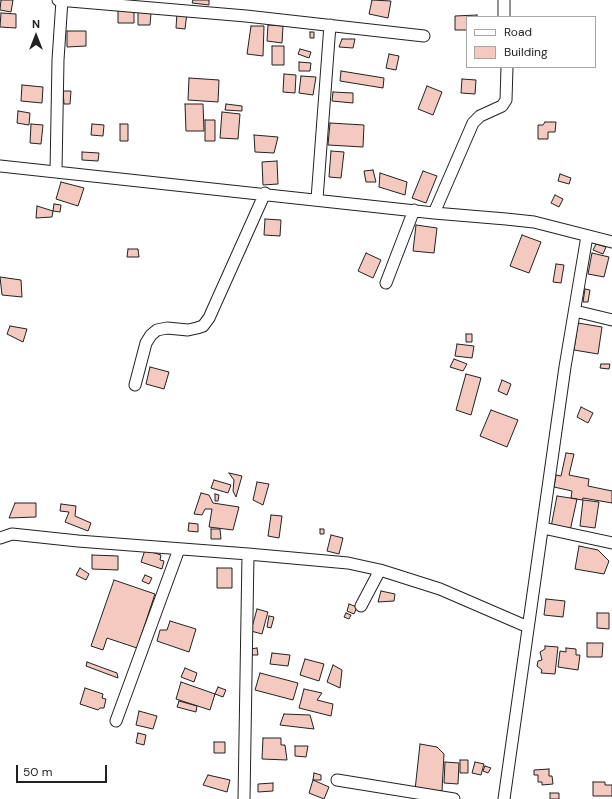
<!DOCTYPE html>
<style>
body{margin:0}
#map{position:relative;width:612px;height:799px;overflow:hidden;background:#fff;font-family:"DM Sans",sans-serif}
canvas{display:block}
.legend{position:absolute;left:466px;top:16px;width:130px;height:52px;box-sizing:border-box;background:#fff;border:1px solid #a7a7a7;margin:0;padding:5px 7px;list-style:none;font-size:12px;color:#222}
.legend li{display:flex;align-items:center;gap:8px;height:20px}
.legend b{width:20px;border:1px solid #a7a7a7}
.north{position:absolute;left:16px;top:16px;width:40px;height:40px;-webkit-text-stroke:3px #fff;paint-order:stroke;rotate:0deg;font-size:11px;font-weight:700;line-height:16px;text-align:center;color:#222}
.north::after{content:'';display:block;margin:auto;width:14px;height:18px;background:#222;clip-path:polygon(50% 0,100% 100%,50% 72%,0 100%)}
.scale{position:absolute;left:16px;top:765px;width:91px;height:18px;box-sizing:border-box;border:2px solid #222;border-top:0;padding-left:5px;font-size:12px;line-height:14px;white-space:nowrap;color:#222;-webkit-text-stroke:3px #fff;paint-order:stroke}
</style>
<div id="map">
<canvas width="612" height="799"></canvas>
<ul class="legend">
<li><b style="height:5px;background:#fff"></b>Road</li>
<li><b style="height:11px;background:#f3c9c0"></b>Building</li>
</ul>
<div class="north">N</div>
<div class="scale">50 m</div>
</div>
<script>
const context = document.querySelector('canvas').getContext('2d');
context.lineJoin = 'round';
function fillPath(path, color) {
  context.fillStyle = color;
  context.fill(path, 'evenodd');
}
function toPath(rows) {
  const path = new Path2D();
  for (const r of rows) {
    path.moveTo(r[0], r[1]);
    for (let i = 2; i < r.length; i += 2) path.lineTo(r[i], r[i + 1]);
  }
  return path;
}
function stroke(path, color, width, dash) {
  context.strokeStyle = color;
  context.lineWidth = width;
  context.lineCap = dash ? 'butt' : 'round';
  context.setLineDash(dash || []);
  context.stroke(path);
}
const building = toPath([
 [1,0,13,0,11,12,0,10,1,0],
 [193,0,209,0,209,5,192,3,193,0],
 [372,0,391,1,388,18,369,14,372,0],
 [118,8,134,8,134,23,118,23,118,8],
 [138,12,151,13,150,25,138,25,138,12],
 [1,13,16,14,16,28,0,27,1,13],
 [177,13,187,13,185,29,176,28,177,13],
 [477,15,477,17,467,17,467,30,455,30,455,16,477,15],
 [268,25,283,26,282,43,267,41,268,25],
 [251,26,264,26,263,56,247,54,251,26],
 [67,31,86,31,86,46,67,47,67,31],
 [310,32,314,32,314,38,310,38,310,32],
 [342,39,355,39,353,48,339,47,342,39],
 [272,46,284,46,284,65,272,65,272,46],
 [300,49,311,52,309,58,298,54,300,49],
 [389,54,399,56,396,70,386,68,389,54],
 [299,62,311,63,310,71,299,71,299,62],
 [341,71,384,78,383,88,340,81,341,71],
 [284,74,296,75,295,93,283,92,284,74],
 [301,76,316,77,313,95,299,93,301,76],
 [189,78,219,80,218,102,188,100,189,78],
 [462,79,476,80,475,94,461,93,462,79],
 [22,85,43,87,42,103,21,101,22,85],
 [427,86,442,92,433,115,418,109,427,86],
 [63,91,71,91,70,104,64,104,63,91],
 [333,92,353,93,353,103,332,101,333,92],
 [185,104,203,104,204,131,186,131,185,104],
 [226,104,242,106,242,111,225,110,226,104],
 [18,111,30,113,29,125,17,123,18,111],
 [222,112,240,114,238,139,220,138,222,112],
 [205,120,215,120,215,141,205,141,205,120],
 [545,122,556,122,555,132,548,132,548,139,538,139,538,125,543,125,545,122],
 [330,123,364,125,363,147,328,145,330,123],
 [31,124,43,125,41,144,30,143,31,124],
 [92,124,104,125,103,136,91,135,92,124],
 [120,124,128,124,128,141,120,141,120,124],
 [254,135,278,137,274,153,255,152,254,135],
 [331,151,344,152,341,178,329,177,331,151],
 [82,152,99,153,98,161,82,160,82,152],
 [277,161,278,184,263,185,262,162,277,161],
 [373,170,376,182,366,182,364,171,373,170],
 [423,171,437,176,426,203,412,198,423,171],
 [380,173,407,182,405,195,379,187,380,173],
 [560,174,571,178,569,184,558,181,560,174],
 [61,182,84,188,78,206,56,199,61,182],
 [555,195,563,199,559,207,551,203,555,195],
 [54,204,61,205,60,212,53,211,54,204],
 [37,206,53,211,52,217,36,218,37,206],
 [265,219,281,220,280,236,264,235,265,219],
 [416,225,437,228,434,253,413,251,416,225],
 [522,235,541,242,529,273,510,266,522,235],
 [596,244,606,247,603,254,593,250,596,244],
 [128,249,138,249,139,257,127,257,128,249],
 [366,253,381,260,373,278,358,271,366,253],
 [592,253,609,257,604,277,588,274,592,253],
 [556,264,564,265,561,283,553,282,556,264],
 [0,277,21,280,22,297,2,295,0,277],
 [585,289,590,290,588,302,583,302,585,289],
 [578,323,602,327,598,354,574,350,578,323],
 [10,326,27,329,23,342,7,334,10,326],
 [466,334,472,334,472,342,466,342,466,334],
 [457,344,474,346,472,358,455,356,457,344],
 [454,359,467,364,463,371,450,367,454,359],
 [601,364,610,364,609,369,600,368,601,364],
 [150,367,169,372,164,389,146,384,150,367],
 [466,374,481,378,471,415,456,410,466,374],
 [502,380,511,384,507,395,498,391,502,380],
 [581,407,593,413,588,423,577,417,581,407],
 [491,410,518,420,507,447,480,436,491,410],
 [566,453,574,454,569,475,589,479,588,486,612,491,612,503,583,498,582,500,571,498,572,491,554,487,556,475,561,476,566,453],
 [229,473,242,476,236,497,233,491,234,480,229,473],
 [214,480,231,485,228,493,211,488,214,480],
 [257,482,269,484,263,505,253,500,257,482],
 [201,493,209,495,213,503,239,507,233,530,209,527,212,509,205,509,202,515,194,514,201,493],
 [215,494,219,495,218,501,215,501,215,494],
 [557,496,577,499,570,531,551,527,557,496],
 [583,500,599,502,595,528,580,526,583,500],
 [15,503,36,503,36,517,9,518,15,503],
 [61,504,76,506,75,516,91,523,88,531,65,522,69,512,60,511,61,504],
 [271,515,282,516,279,538,268,536,271,515],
 [189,523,198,524,198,532,188,531,189,523],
 [211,529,220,529,221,539,211,539,211,529],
 [320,529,324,529,324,534,320,534,320,529],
 [331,535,343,538,339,554,327,551,331,535],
 [579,546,598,550,609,561,604,574,575,569,579,546],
 [145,550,161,555,160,560,164,561,162,569,141,562,145,550],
 [92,555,118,556,118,570,92,569,92,555],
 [80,568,89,574,86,580,76,575,80,568],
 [217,568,232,568,232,588,217,588,217,568],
 [145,575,152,578,149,584,142,581,145,575],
 [114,580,155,594,137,648,107,638,103,650,91,646,114,580],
 [381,591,395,594,394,601,378,602,381,591],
 [546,599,565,601,563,617,544,615,546,599],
 [349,604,357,607,354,614,347,611,349,604],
 [257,609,268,612,262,634,251,631,257,609],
 [346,613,351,615,349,619,344,617,346,613],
 [597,613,609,613,609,629,597,628,597,613],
 [269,616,274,617,271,628,267,627,269,616],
 [170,621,196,629,189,652,157,641,160,630,167,630,170,621],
 [587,643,603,643,602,657,587,657,587,643],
 [545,646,558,647,555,674,541,673,542,670,537,666,538,661,542,660,540,652,545,649,545,646],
 [257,648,258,655,251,655,250,649,257,648],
 [566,648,576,649,576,655,580,655,578,670,558,667,560,651,566,652,566,648],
 [272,653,290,655,288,666,270,664,272,653],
 [305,659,324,664,319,681,300,675,305,659],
 [87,662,117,673,118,678,86,666,87,662],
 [333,665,342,670,340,688,327,682,333,665],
 [185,668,197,673,194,682,181,677,185,668],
 [260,673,298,683,293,700,255,690,260,673],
 [181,682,215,694,210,710,176,699,181,682],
 [218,687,226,690,223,697,215,694,218,687],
 [85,688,103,694,102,698,106,699,104,708,100,708,98,710,80,704,85,688],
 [304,689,322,693,317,700,333,704,331,716,299,708,304,689],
 [179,701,197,706,196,712,177,707,179,701],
 [139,711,157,716,153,729,136,725,139,711],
 [284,714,310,715,314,729,280,725,284,714],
 [138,733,146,735,144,745,136,743,138,733],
 [263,738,281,738,281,745,285,745,287,760,262,759,263,738],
 [214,742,225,742,225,753,214,753,214,742],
 [420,744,437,747,444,754,442,791,415,790,420,744],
 [295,746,308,746,306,757,295,756,295,746],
 [460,760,468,760,468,773,460,773,460,760],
 [445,762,459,763,458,784,444,783,445,762],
 [475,762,484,764,481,775,472,773,475,762],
 [485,766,491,768,488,773,483,771,485,766],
 [549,769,549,776,552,776,553,784,542,785,542,782,538,782,538,775,534,775,534,770,549,769],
 [314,773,321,775,321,780,313,780,314,773],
 [208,775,230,780,227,792,203,785,208,775],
 [313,780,329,787,324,799,309,793,313,780],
 [593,782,605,782,605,785,612,785,612,796,593,796,593,782],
 [273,783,273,791,258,792,258,784,273,783],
 [550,793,559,793,559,799,550,799,550,793]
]);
const minor = toPath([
 [58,0,246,16,424,36],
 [504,0,504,17],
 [0,166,434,213,506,219,534,222,612,242],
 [56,171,58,60,62,0],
 [317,199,330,25],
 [434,213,473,123,480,116,502,106,506,100,507,67],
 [386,283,414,210],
 [575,311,612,320],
 [135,385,146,343,151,335,157,330,167,328,188,330,197,328,203,326,209,318,265,193],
 [543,528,612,543],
 [0,538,12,534,78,541,248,554,244,799],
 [248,554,348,563,380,570],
 [361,606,380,570,440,589,528,627],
 [116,721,179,549],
 [337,780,454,799],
 [504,799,565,367,587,236]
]);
fillPath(building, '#f3c9c0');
stroke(building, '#222', 1);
stroke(minor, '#222', 13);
stroke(minor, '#fff', 11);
</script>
